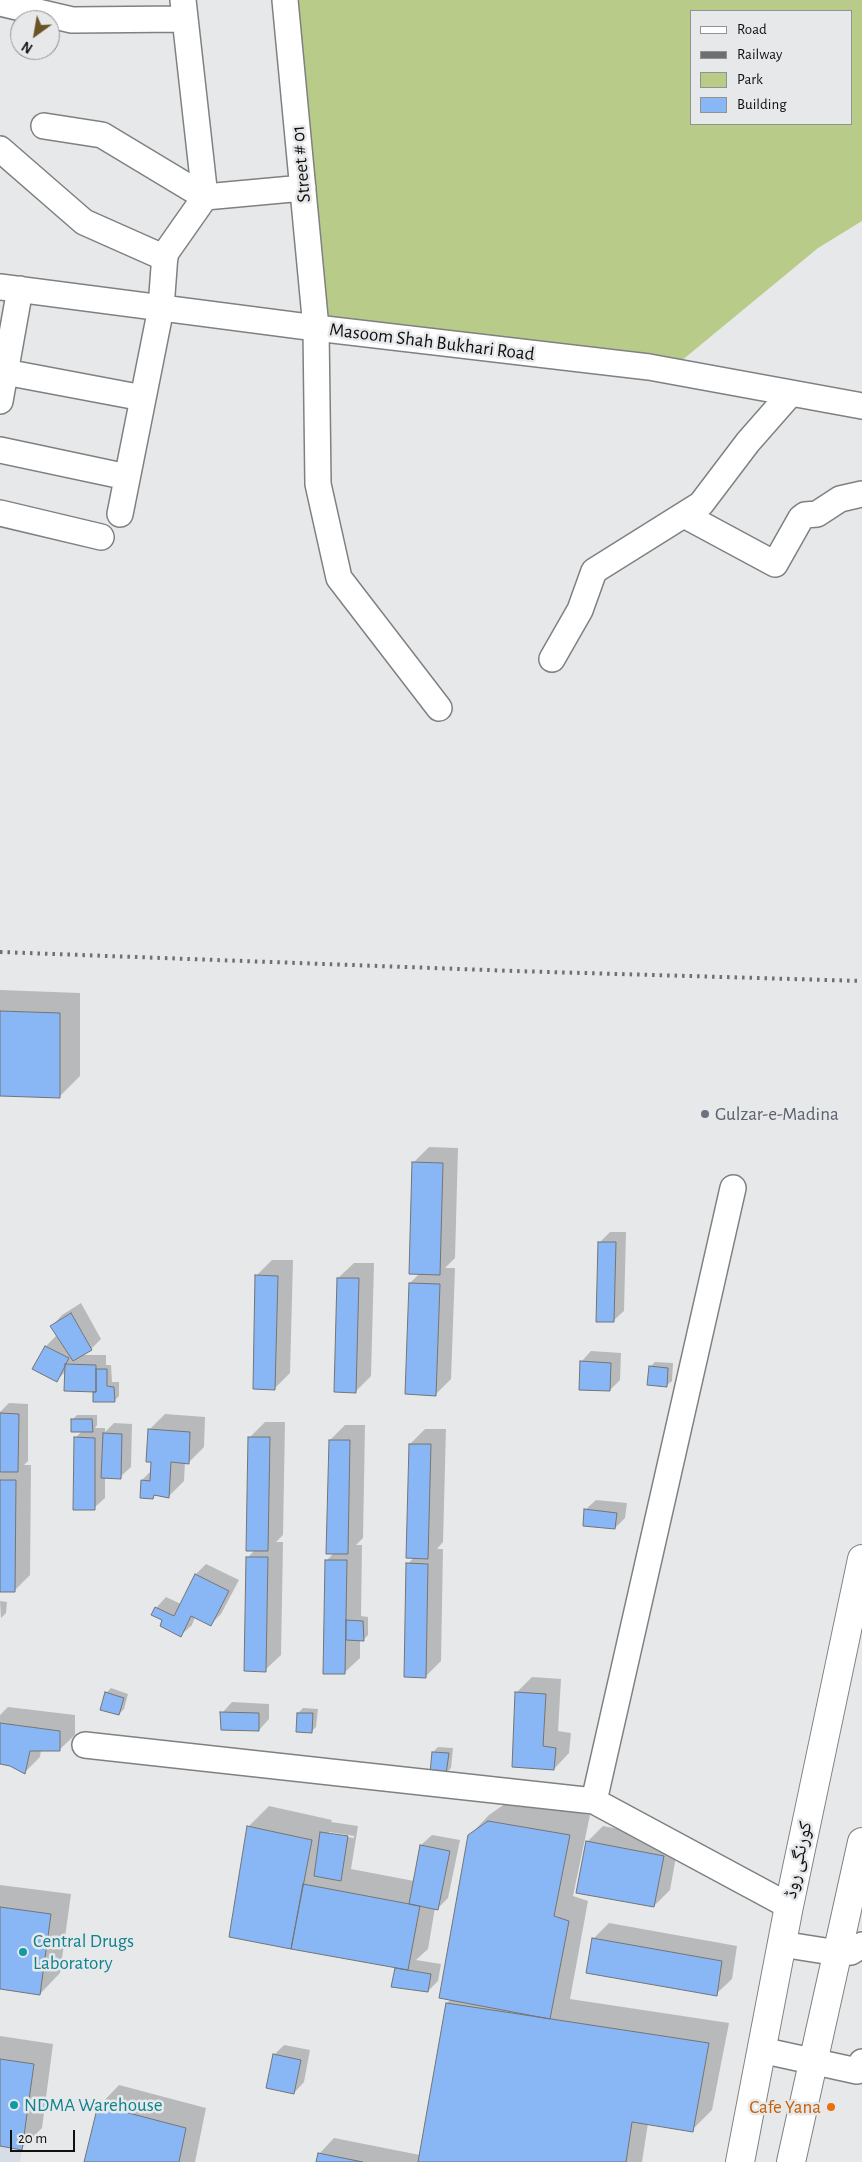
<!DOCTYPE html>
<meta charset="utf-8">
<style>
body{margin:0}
#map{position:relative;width:862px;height:2162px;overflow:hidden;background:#e7e8ea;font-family:"Alegreya Sans",sans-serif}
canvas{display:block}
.legend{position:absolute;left:690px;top:10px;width:162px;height:115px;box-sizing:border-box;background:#e7e8ea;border:1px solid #919293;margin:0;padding:6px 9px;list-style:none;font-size:15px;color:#101011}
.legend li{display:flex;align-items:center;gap:10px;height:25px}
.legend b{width:25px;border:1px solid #919293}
.north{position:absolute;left:10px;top:10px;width:50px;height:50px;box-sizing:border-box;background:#e7e8ea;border:1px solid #919293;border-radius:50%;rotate:212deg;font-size:14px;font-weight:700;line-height:20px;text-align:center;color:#101011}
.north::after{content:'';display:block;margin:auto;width:18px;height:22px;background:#6a5323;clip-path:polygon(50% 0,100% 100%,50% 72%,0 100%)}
.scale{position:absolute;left:10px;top:2130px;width:65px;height:22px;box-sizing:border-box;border:2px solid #101011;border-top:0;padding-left:6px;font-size:15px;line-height:18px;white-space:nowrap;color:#101011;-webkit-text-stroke:4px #e7e8ea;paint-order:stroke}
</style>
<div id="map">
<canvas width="862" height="2162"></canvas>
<ul class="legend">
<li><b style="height:6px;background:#fff"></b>Road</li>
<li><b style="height:6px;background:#6f6f71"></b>Railway</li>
<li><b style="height:14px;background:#b9cb88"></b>Park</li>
<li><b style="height:14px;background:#89b6f4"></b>Building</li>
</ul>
<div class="north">N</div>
<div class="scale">20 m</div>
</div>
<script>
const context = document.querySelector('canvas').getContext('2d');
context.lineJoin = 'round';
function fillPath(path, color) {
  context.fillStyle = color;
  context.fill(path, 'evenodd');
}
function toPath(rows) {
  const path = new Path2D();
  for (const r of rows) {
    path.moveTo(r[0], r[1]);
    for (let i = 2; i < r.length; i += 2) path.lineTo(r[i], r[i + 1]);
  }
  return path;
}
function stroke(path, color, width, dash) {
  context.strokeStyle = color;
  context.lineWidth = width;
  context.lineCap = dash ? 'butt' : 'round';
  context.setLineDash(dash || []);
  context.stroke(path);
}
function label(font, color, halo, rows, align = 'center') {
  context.font = font + ' "Alegreya Sans","Noto Naskh Arabic",sans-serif';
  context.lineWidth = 5;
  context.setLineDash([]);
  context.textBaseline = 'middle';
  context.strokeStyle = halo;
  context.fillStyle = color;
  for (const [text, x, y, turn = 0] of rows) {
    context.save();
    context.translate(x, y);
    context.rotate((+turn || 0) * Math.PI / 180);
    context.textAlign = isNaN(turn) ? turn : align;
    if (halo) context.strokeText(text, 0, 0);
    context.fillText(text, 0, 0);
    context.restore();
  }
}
const built = toPath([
 [0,2146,22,2150,20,2162,0,2162]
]);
const green = toPath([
 [287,0,862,0,862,221,818,248,669,371,316,328],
 [691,11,851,11,851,124,691,124]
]);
const shadow = toPath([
 [0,990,80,993,80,1076,59,1097,0,1095],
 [429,1147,458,1148,455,1258,445,1268,455,1268,451,1379,436,1394,410,1283,420,1273,413,1163],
 [610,1232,626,1232,624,1311,613,1321,599,1243],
 [272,1260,293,1260,290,1373,274,1389,257,1275],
 [354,1263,374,1263,371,1376,356,1391,338,1278],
 [81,1303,101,1339,91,1349,82,1355,106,1355,106,1365,111,1365,112,1382,119,1382,119,1396,114,1401,94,1401,94,1391,66,1371,57,1380,34,1368,46,1346,56,1336,59,1338,52,1326,62,1315],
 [591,1351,621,1353,620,1380,610,1390,581,1362],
 [655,1362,673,1363,672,1381,667,1385,650,1367],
 [9,1403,28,1404,28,1461,24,1465,31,1465,30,1575,14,1591,0,1590,0,1473,2,1471,0,1471,0,1412],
 [165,1414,205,1417,204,1447,189,1462,185,1462,184,1481,169,1496,156,1494,152,1498,142,1480,151,1471,149,1430],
 [77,1415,97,1415,97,1425,95,1428,105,1428,105,1432,114,1423,132,1424,131,1467,120,1477,105,1476,105,1498,94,1508,75,1438,82,1431,72,1420],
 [265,1422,285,1422,283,1535,276,1542,283,1542,281,1655,265,1670,248,1557,255,1550,250,1437],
 [345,1425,365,1425,363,1538,356,1545,362,1545,361,1616,368,1617,368,1635,363,1640,360,1639,360,1658,344,1673,327,1560,334,1553,330,1440],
 [425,1429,446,1429,443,1542,437,1549,443,1549,441,1661,425,1677,408,1564,414,1557,410,1444],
 [596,1500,627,1503,625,1518,615,1528,585,1510],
 [206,1564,239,1580,221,1614,211,1624,195,1617,192,1625,181,1635,164,1620,156,1608,166,1597,181,1604,196,1574],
 [0,1601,7,1602,6,1613,1,1618],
 [532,1677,561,1679,558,1731,571,1733,569,1753,554,1769,516,1693],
 [111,1688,128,1694,124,1709,119,1714,106,1693],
 [232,1702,269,1704,269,1719,259,1730,222,1713],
 [8,1707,75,1715,75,1735,59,1750,41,1750,40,1757,24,1773,10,1765,0,1763,0,1715],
 [303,1708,318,1709,316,1727,311,1732,298,1713],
 [438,1747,453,1748,451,1768,446,1773,433,1752],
 [509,1801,590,1815,573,1896,588,1901,570,1999,729,2023,712,2110,692,2130,648,2123,642,2162,318,2162,319,2154,334,2138,420,2155,447,2003,451,1999,469,1836,489,1815],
 [269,1806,332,1820,331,1822,358,1826,351,1869,414,1881,421,1845,432,1835,460,1840,448,1898,438,1908,435,1908,428,1949,416,1960,441,1964,438,1981,428,1991,396,1969,398,1967,230,1936,249,1826],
 [329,1832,354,1836,354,1838,329,1834],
 [603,1826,679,1840,670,1890,654,1906,587,1842],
 [0,1885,71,1894,60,1973,40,1994,0,1988],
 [609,1923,737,1946,732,1979,716,1994,593,1939],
 [0,2036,53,2044,42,2128,22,2148,0,2145],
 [284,2045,310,2050,304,2082,294,2093,274,2055],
 [119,2085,206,2108,195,2162,85,2162,99,2106]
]);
const building = toPath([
 [0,1011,60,1013,60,1098,0,1096,0,1011],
 [412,1162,443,1163,440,1275,409,1274,412,1162],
 [598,1242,616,1242,614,1322,596,1322,598,1242],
 [255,1275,278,1276,275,1390,253,1389,255,1275],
 [337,1278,359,1278,356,1393,334,1392,337,1278],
 [409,1283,440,1284,436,1396,405,1394,409,1283],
 [71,1313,92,1350,73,1361,50,1326,71,1313],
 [45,1346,69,1358,57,1382,32,1369,45,1346],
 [580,1361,611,1363,610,1391,579,1390,580,1361],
 [65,1364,96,1365,96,1392,64,1391,65,1364],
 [649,1366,668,1368,667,1387,647,1385,649,1366],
 [96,1369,107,1369,107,1386,114,1387,115,1402,93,1402,93,1392,96,1392,96,1369],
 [0,1413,19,1414,18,1472,0,1472,0,1413],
 [71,1419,92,1419,93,1432,71,1432,71,1419],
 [148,1429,190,1432,189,1464,171,1462,169,1498,154,1495,153,1499,140,1498,141,1480,150,1481,151,1462,146,1462,148,1429],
 [103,1433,122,1434,121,1479,101,1478,103,1433],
 [74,1437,95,1438,95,1510,73,1510,74,1437],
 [248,1437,270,1437,268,1551,246,1551,248,1437],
 [329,1440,350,1440,348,1554,326,1554,329,1440],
 [409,1444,431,1444,428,1559,406,1558,409,1444],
 [0,1480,16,1480,15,1592,0,1592,0,1480],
 [584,1509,617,1513,615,1529,583,1526,584,1509],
 [246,1557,268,1557,266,1672,244,1671,246,1557],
 [325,1560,347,1560,345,1674,323,1674,325,1560],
 [406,1563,428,1564,426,1678,404,1677,406,1563],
 [195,1574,229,1591,211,1626,191,1616,181,1637,160,1626,162,1620,151,1615,155,1607,174,1616,195,1574],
 [346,1620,363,1621,364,1641,346,1640,346,1620],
 [105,1692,124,1698,119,1715,100,1710,105,1692],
 [515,1692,546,1694,543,1746,556,1748,554,1770,512,1767,515,1692],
 [220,1712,259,1713,259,1731,221,1730,220,1712],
 [297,1713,313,1713,312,1733,296,1732,297,1713],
 [0,1723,60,1731,60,1751,30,1751,25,1774,10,1766,0,1764,0,1723],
 [432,1752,449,1753,446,1774,430,1773,432,1752],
 [488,1821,570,1835,554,1916,569,1921,550,2019,439,1998,468,1835,488,1821],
 [247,1826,312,1840,291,1949,229,1937,247,1826],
 [320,1832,348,1836,341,1881,314,1876,320,1832],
 [586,1841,664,1856,654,1907,576,1893,586,1841],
 [420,1845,450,1851,438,1910,409,1904,420,1845],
 [303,1884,420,1906,408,1970,291,1949,303,1884],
 [0,1907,51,1914,40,1995,0,1989,0,1907],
 [592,1938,722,1961,717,1996,586,1973,592,1938],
 [395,1968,431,1974,428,1992,391,1987,395,1968],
 [446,2003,709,2043,693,2132,632,2122,626,2162,418,2162,446,2003],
 [273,2054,301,2060,294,2094,266,2088,273,2054],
 [0,2059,34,2064,22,2150,0,2146,0,2059],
 [98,2105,186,2128,179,2162,84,2162,98,2105],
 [318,2153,363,2162,316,2162,318,2153]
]);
const minor = toPath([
 [285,0,316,328,318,484,339,578,439,708],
 [0,3,72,20,185,19],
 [44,126,102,135,205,197,303,188],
 [0,149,84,222,165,258],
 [0,287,316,328,649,367,862,406],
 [5,372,143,398],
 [0,401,20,289],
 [0,450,127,477],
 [0,513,101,537],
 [120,514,161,308,165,254,205,197,183,0],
 [684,515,775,564,801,518,805,515,817,514,840,499,862,494],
 [552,659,580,610,594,571,701,504,748,442,791,393],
 [85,1745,594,1801,789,1906],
 [594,1801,733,1188],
 [781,1944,838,1953,851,1952,862,1945],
 [761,2050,857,2071,862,2062]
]);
const major = toPath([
 [740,2162,789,1906,862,1559],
 [791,2162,862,1842]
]);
const rail = toPath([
 [0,952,514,971,862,981]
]);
const markers = [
 [705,1114,5,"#6b7280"],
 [23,1952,5,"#0f9aa8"],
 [14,2105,5,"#0f9aa8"],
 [831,2107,5,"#e8710a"]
];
const streetNames = [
 ["Street # 01",301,164,-95],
 ["Masoom Shah Bukhari Road",432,342,7],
 ["کورنگی روڈ",798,1860,-78]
];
const worshipNames = [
 ["Gulzar-e-Madina",715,1114]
];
const cultureNames = [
 ["Central Drugs",33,1941],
 ["Laboratory",33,1963],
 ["NDMA Warehouse",24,2105]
];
const foodNames = [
 ["Cafe Yana",821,2107]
];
fillPath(built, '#d7dde5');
fillPath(green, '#b9cb88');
fillPath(shadow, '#0003');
fillPath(building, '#89b6f4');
stroke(building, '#737476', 1);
stroke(minor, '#7f8081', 28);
stroke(major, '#7f8081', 30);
stroke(minor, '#fff', 25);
stroke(major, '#fff', 28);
stroke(rail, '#6f6f71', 4, [2.5, 5]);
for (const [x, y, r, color] of markers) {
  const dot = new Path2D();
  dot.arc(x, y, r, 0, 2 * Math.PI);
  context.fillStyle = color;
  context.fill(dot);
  stroke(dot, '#e7e8ea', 2);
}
label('19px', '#101011', '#e7e8ea', streetNames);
label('19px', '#5b616d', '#e7e8ea', worshipNames, 'left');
label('19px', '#0d838f', '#e7e8ea', cultureNames, 'left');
label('19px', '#c56008', '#e7e8ea', foodNames, 'right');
</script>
